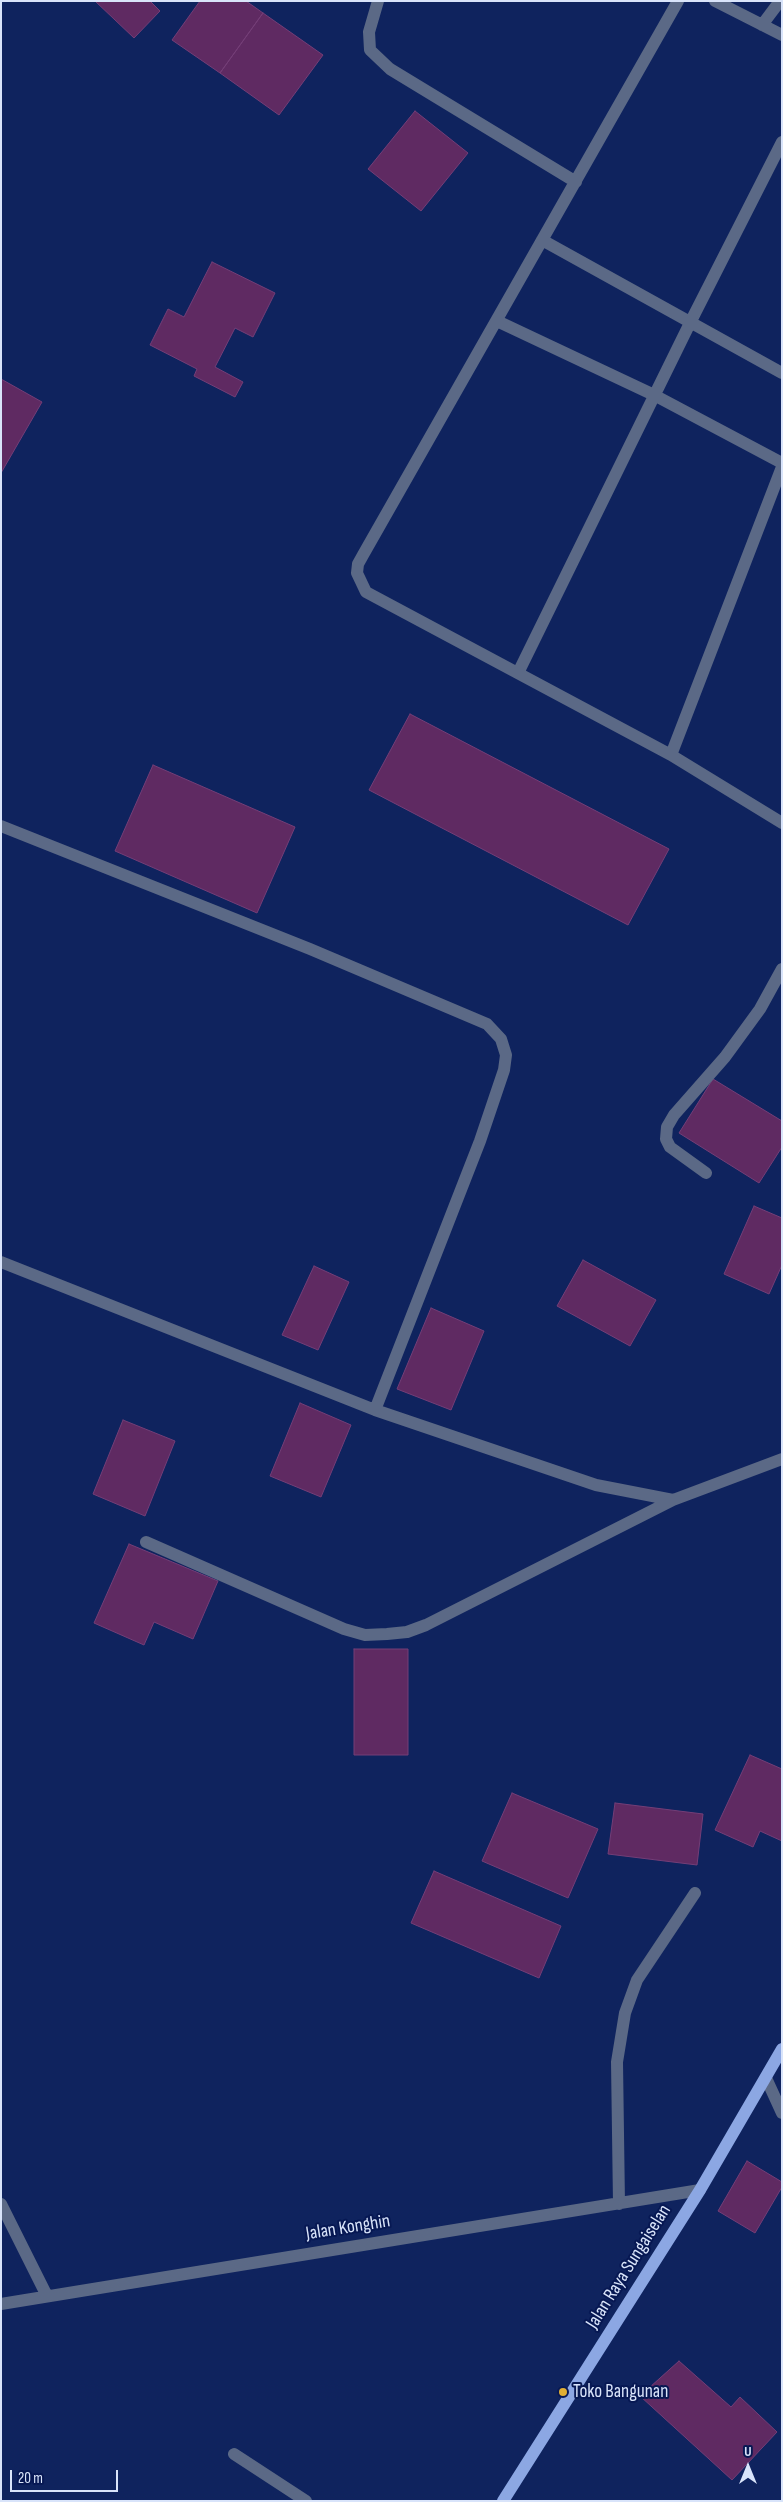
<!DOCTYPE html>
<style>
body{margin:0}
#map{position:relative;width:783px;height:2502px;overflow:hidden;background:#0f235e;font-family:"Sofia Sans Condensed",sans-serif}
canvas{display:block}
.frame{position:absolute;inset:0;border:2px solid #d9e4fa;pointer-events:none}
.north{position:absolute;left:723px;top:2442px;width:50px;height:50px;-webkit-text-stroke:4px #071853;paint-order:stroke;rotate:0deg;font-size:14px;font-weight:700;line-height:20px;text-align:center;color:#d9e4fa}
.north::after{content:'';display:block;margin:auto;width:18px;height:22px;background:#d9e4fa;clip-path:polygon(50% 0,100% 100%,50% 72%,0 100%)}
.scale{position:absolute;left:10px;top:2470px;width:108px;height:22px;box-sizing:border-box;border:2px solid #d9e4fa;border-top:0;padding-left:6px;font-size:15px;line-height:18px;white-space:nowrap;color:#d9e4fa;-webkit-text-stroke:4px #071853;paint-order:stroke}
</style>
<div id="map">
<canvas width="783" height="2502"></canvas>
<div class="frame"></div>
<div class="north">U</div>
<div class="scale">20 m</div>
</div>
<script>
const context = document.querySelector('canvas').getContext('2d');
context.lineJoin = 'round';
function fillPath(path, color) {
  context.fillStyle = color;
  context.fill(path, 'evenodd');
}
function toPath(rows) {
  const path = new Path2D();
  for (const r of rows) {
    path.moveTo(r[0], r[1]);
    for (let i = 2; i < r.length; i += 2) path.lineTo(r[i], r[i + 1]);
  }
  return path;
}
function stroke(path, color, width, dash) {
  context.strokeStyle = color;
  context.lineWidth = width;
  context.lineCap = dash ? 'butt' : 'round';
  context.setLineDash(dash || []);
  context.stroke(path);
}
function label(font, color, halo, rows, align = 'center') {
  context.font = font + ' "Sofia Sans Condensed",sans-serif';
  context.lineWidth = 4;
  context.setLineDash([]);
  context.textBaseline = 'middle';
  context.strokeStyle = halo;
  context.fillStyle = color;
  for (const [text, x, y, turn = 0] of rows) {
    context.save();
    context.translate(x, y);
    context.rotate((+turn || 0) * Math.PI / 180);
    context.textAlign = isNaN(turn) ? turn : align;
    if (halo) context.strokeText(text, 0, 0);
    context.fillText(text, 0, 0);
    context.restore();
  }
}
const building = toPath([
 [95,1,150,1,160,11,134,38,95,1],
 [200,1,246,1,263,13,220,73,172,40,200,1],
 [263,13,323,55,279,115,220,73,263,13],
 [415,111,468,153,421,211,368,169,415,111],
 [212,262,275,293,253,337,235,328,215,367,243,382,235,397,194,376,197,369,150,345,168,309,184,317,212,262],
 [1,379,42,402,1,473,1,379],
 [410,714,669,849,628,925,369,790,410,714],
 [153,765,295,827,257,913,115,851,153,765],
 [713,1079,782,1121,782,1147,759,1183,679,1133,713,1079],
 [754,1206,782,1218,782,1265,769,1294,724,1274,754,1206],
 [583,1260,656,1300,630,1346,557,1306,583,1260],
 [314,1266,349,1282,318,1350,282,1335,314,1266],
 [431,1308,484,1331,451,1410,397,1389,431,1308],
 [300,1403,351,1425,321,1497,270,1476,300,1403],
 [123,1420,175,1441,145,1516,93,1494,123,1420],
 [129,1544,218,1581,193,1639,154,1622,144,1645,94,1623,129,1544],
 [354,1649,408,1649,408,1755,354,1755,354,1649],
 [750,1755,782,1769,782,1841,760,1831,753,1847,715,1830,750,1755],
 [512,1793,598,1829,568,1898,482,1861,512,1793],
 [615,1803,703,1814,697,1865,608,1854,615,1803],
 [434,1871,561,1926,539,1978,411,1923,434,1871],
 [747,2161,782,2182,782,2187,755,2233,718,2211,747,2161],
 [679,2361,731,2407,740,2397,777,2432,732,2480,640,2396,679,2361]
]);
const minor = toPath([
 [378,1,369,32,370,50,390,69,576,182],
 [715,1,782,35],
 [762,25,780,1],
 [542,240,782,373],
 [497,321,654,395,782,463],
 [782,467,671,755,782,823],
 [518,673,691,321,782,142],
 [671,755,366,592,357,573,358,564,363,555,678,1],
 [1,826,310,949,487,1024,501,1039,506,1055,504,1070,480,1141,375,1410],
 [706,1173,670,1147,666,1139,667,1127,674,1115,725,1057,760,1009,782,969],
 [1,1262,375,1410,596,1485,673,1500,782,1459],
 [146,1542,344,1629,365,1635,387,1634,407,1632,426,1625,673,1500],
 [766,2078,782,2113],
 [1,2204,47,2296],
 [619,2204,617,2062,625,2013,637,1980,695,1893],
 [1,2304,700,2190],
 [234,2454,306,2501]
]);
const major = toPath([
 [503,2501,700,2190,782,2049]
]);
const markers = [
 [563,2392,5,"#e1af34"]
];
const streetNames = [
 ["Jalan Konghin",348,2228,-9],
 ["Jalan Raya Sungaiselan",629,2267,-58]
];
const poiNames = [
 ["Toko Bangunan",573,2392]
];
fillPath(building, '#5f2a62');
stroke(building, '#743e77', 1);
stroke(minor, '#5b6986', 12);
stroke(major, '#8ca7e3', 12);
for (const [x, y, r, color] of markers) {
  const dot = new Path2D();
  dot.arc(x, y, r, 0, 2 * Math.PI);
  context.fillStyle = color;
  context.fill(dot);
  stroke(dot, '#071853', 2);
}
label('19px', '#d9e4fa', '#071853', streetNames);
label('19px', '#d9e4fa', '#071853', poiNames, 'left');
</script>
